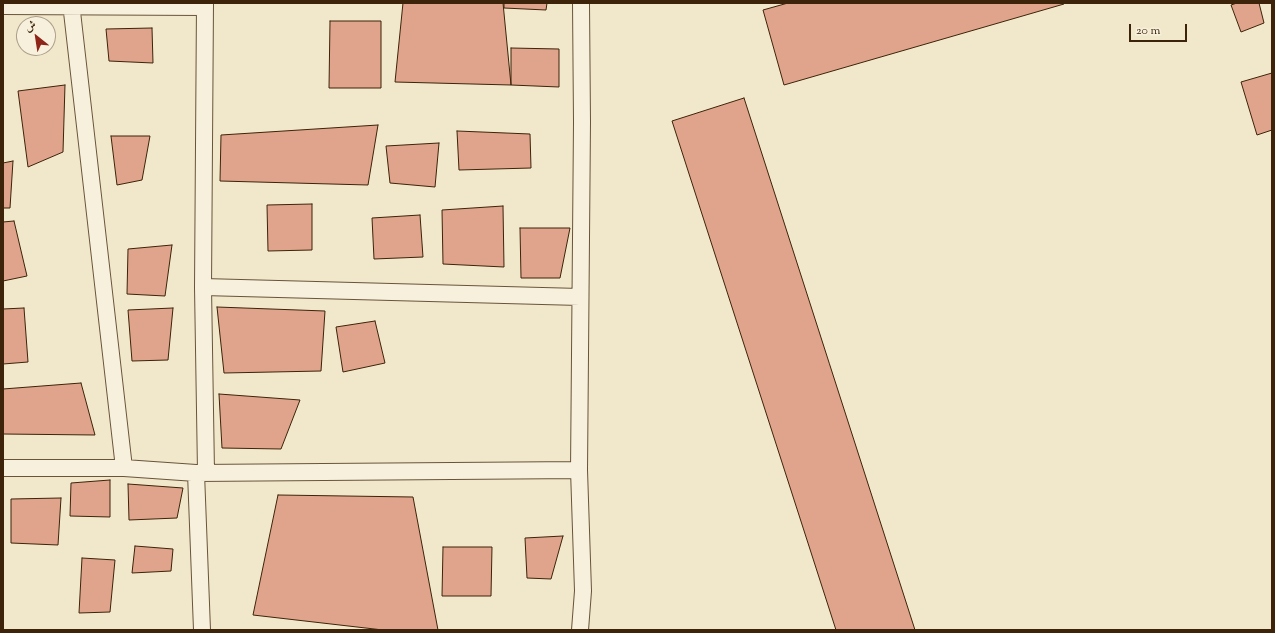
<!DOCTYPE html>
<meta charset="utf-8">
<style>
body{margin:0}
#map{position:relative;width:1275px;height:633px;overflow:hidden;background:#f1e8cb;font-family:"Sorts Mill Goudy",Amiri,serif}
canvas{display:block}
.frame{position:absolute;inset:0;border:4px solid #3c2309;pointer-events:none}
.north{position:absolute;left:16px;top:16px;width:40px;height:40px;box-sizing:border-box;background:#f6f0dd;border:1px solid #ac9e88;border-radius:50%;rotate:330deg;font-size:11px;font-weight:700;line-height:16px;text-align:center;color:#3c2309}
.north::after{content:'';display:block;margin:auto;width:14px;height:18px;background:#8f2418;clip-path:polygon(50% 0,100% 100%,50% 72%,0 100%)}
.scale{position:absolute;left:1129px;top:24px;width:58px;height:18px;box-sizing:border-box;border:2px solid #3c2309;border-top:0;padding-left:5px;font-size:12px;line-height:14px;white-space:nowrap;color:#3c2309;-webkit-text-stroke:3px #f6f0dd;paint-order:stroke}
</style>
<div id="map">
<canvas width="1275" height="633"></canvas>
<div class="frame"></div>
<div class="north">ش</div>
<div class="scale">20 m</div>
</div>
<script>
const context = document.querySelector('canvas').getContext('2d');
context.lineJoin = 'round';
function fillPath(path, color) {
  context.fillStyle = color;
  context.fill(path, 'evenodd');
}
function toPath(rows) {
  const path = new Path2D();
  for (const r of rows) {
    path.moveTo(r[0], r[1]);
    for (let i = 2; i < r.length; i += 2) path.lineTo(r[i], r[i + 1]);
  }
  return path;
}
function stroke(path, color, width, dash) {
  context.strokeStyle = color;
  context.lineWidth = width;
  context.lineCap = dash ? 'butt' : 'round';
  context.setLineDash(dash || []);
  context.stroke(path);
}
const building = toPath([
 [403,3,503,3,511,85,395,82,403,3],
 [504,3,547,3,546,10,504,8,504,3],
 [788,3,1064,3,1064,4,784,85,763,10,788,3],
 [1237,3,1259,3,1264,23,1241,32,1231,5,1237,3],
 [330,21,381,21,381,88,329,88,330,21],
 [152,28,153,63,109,61,106,29,152,28],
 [511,48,559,49,559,87,511,85,511,48],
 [1272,73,1272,130,1257,135,1241,82,1272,73],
 [65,85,63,152,28,167,18,91,65,85],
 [744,98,915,630,836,630,672,121,744,98],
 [378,125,368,185,220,181,221,135,378,125],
 [457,131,530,134,531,168,459,170,457,131],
 [111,136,150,136,142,180,117,185,111,136],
 [439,143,435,187,390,183,386,146,439,143],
 [13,161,10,208,3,208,3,163,13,161],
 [312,204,312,250,268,251,267,205,312,204],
 [503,206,504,267,443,264,442,210,503,206],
 [420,215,423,257,374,259,372,218,420,215],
 [14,221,27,276,3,281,3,222,14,221],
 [520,228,570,228,560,278,521,278,520,228],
 [172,245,165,296,127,294,128,249,172,245],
 [217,307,325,311,321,371,224,373,217,307],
 [24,308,28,362,3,364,3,309,24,308],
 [173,308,168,360,132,361,128,310,173,308],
 [375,321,385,363,343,372,336,327,375,321],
 [81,383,95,435,3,434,3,389,81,383],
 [219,394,300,400,281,449,222,448,219,394],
 [110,480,110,517,70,516,71,483,110,480],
 [128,484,183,488,177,518,129,520,128,484],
 [278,495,413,497,438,630,383,630,253,615,278,495],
 [61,498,58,545,11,543,11,499,61,498],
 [563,536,551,579,527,578,525,538,563,536],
 [135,546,173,549,171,571,132,573,135,546],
 [443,547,492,547,491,596,442,596,443,547],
 [82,558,115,560,110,612,79,613,82,558]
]);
const minor = toPath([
 [71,3,124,468],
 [205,3,203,287,206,472],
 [3,6,205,7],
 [203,287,580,297],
 [3,468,124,468,196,473,579,470],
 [196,473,202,630],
 [580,630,583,591,579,470,582,122,581,3]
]);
fillPath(building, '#dfa48b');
stroke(building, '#3c2309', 1);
stroke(minor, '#69543a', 18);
stroke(minor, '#f6f0dd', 16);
</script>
